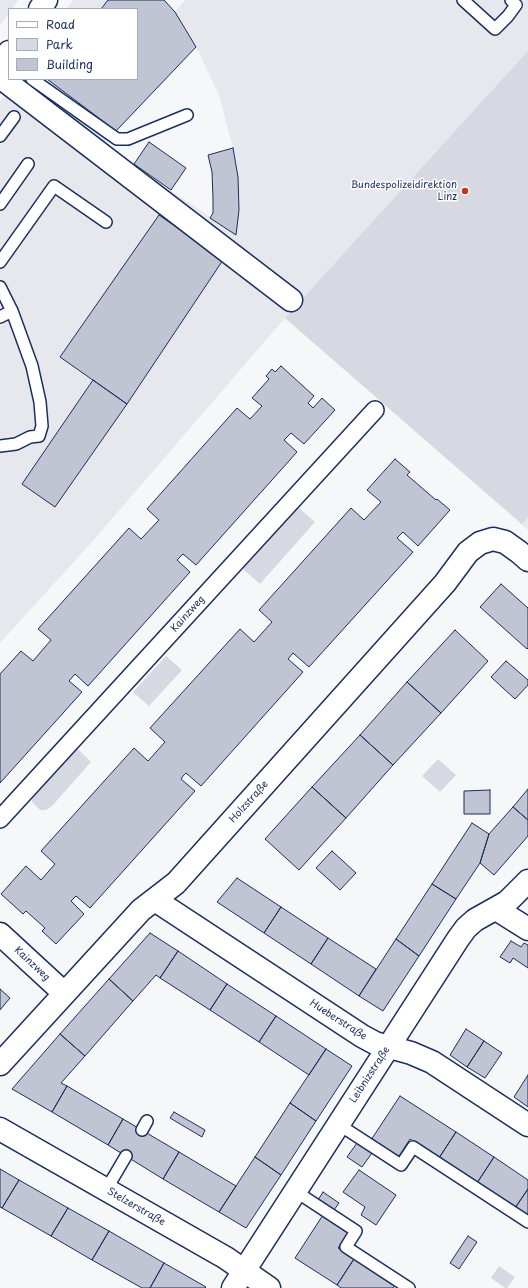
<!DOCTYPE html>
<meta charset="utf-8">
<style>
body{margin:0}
#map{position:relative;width:528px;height:1288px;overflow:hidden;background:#f6f7f9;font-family:"Playpen Sans",sans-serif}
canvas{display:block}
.legend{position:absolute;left:8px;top:8px;width:130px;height:72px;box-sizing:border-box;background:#fff;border:1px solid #a4acbf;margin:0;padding:5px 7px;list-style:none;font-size:12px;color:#1b2f5e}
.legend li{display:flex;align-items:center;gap:8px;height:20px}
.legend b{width:20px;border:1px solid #a4acbf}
</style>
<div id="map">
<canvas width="528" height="1288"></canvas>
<ul class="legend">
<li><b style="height:5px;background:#fff"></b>Road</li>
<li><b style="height:11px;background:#d6d9e2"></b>Park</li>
<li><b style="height:11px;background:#c0c4d3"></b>Building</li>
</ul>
</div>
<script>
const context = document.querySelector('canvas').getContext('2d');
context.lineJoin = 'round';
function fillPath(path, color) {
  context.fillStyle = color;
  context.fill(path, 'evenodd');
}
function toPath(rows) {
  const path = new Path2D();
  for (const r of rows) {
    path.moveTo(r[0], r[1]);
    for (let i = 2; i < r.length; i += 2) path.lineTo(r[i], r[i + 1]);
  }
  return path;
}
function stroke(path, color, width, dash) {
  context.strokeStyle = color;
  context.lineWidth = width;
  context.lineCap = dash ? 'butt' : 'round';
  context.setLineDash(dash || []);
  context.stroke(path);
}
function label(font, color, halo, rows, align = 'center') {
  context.font = font + ' "Playpen Sans",sans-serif';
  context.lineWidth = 3;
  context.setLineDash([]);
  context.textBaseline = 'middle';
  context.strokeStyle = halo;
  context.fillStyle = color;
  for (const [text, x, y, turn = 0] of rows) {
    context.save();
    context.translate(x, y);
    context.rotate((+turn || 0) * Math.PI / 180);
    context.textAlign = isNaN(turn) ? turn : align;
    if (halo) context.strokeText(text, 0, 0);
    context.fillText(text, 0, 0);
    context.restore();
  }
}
const built = toPath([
 [0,0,18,0,12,9,9,9,9,13,0,26],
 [73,0,163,0,175,12,185,0,528,0,528,530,285,318,91,543,0,643,0,102,16,79,137,79,137,9,66,9],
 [196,47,219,95,233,148,238,177,239,210,236,234,128,162,104,143]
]);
const green = toPath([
 [528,51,528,517,522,524,285,318],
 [298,507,315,522,260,584,243,569],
 [166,656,182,670,149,706,133,692],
 [75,746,91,762,52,806,46,810,40,810,32,802,32,796],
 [438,759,456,775,440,792,422,776],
 [499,1266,515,1277,507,1288,505,1288,491,1278]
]);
const building = toPath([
 [108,0,164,0,175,12,196,47,116,131,47,79,137,79,137,9,101,9,108,0],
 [149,142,186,168,171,190,134,164,149,142],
 [233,148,238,177,239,210,236,235,210,218,213,213,213,199,212,172,208,155,233,148],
 [159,215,223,260,127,404,60,357,159,215],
 [281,366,314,396,308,403,313,408,322,398,335,410,304,444,291,433,284,440,297,452,196,565,183,554,177,560,190,572,88,686,75,674,69,681,82,692,0,783,0,674,21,651,33,661,51,640,38,629,129,528,141,539,159,520,147,509,237,408,250,419,262,406,252,398,269,379,266,376,272,369,275,372,281,366],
 [93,380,127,404,55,507,22,484,93,380],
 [395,459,410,472,407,475,436,500,437,499,450,510,418,546,403,532,397,538,413,552,309,667,293,653,288,659,303,672,201,786,186,773,183,776,181,779,195,791,90,908,76,896,71,901,84,914,56,944,42,931,45,928,26,911,23,914,1,894,26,866,41,880,55,864,41,851,134,748,148,761,165,742,150,728,240,629,254,642,272,622,259,610,351,508,364,520,381,502,367,490,395,459],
 [501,584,528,608,528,648,527,649,480,607,501,584],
 [455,630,488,661,441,713,407,682,455,630],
 [506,661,528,680,528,685,515,699,491,677,506,661],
 [407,682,441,713,393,765,360,735,407,682],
 [360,735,393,765,346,818,312,787,360,735],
 [312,787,346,818,299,870,265,839,312,787],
 [528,789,528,820,513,807,528,789],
 [490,790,490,814,464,814,464,791,490,790],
 [513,807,528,820,528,836,494,875,480,863,489,834,513,807],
 [472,823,489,834,480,863,456,899,432,884,472,823],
 [332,851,356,873,340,890,316,868,332,851],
 [237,878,281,907,264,933,217,902,237,878],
 [432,884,456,899,419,956,396,939,432,884],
 [281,907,328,938,311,964,264,933,281,907],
 [150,933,178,951,160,978,156,975,133,1001,109,979,150,933],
 [328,938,376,969,359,996,311,964,328,938],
 [396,939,419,956,383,1011,359,996,396,939],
 [511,941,521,947,524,943,528,945,528,968,513,958,510,963,500,957,511,941],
 [178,951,227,984,210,1010,160,978,178,951],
 [109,979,133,1001,85,1056,60,1034,109,979],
 [227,984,276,1016,259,1042,210,1010,227,984],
 [0,989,10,998,0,1010,0,989],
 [276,1016,326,1049,309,1075,259,1042,276,1016],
 [466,1029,484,1041,467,1067,450,1055,466,1029],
 [60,1034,85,1056,61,1083,67,1086,52,1112,12,1089,60,1034],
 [484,1041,502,1053,485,1078,467,1067,484,1041],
 [326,1049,352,1066,316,1121,290,1103,326,1049],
 [528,1075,528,1107,514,1097,528,1075],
 [67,1086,123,1119,108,1145,52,1112,67,1086],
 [400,1096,456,1132,439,1158,410,1139,398,1158,371,1140,400,1096],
 [290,1103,316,1121,281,1175,255,1157,290,1103],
 [174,1112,205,1130,202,1137,170,1118,174,1112],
 [123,1119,179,1152,163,1179,108,1145,123,1119],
 [456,1132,494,1157,477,1183,439,1158,456,1132],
 [357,1143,372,1153,362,1167,347,1157,357,1143],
 [179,1152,236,1186,219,1212,163,1179,179,1152],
 [255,1157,281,1175,246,1228,219,1212,255,1157],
 [494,1157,528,1180,528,1189,515,1208,477,1183,494,1157],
 [0,1169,19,1180,2,1208,0,1207,0,1169],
 [359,1170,396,1195,376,1225,361,1215,365,1207,343,1192,359,1170],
 [19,1180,68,1208,51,1236,2,1208,19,1180],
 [528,1189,528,1216,515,1208,528,1189],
 [323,1192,339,1203,334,1210,318,1200,323,1192],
 [68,1208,109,1231,92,1260,51,1236,68,1208],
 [323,1215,349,1232,338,1248,354,1259,337,1285,295,1258,323,1215],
 [109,1231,164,1263,150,1288,142,1288,92,1260,109,1231],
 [468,1236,477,1242,459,1269,450,1263,468,1236],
 [354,1259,395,1285,393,1288,341,1288,337,1285,354,1259],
 [164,1263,206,1287,205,1288,150,1288,164,1263]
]);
const service = toPath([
 [463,0,495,29,508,16,516,5,511,0],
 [32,79,117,139,128,139,187,115],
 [0,136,14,117],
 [0,204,28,164],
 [0,262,54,186,106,222],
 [0,287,12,311,32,366,40,402,42,426,39,436,30,437,16,444,0,446],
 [0,317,12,311],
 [338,1124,401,1165,413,1147,528,1222],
 [142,1130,147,1121],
 [106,1190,126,1156],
 [295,1191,356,1231,346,1247,409,1288]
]);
const pedestrian = toPath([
 [0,819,375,410]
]);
const minor = toPath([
 [40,9,46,0],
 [0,65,9,52],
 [0,77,291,300],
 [155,900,362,1036,375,1043,411,1053,432,1062,528,1125],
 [496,909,528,929],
 [0,934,64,993],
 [0,1064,141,910,176,883,445,583,468,552,480,543,493,539,505,542,519,552,528,560],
 [0,1129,226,1258,269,1288],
 [233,1288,458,939,466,928,475,920,507,902,528,881]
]);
const markers = [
 [465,191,4,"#c8321e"]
];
const poiNames = [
 ["Bundespolizeidirektion",457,185],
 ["Linz",457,197]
];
const streetNames = [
 ["Kainzweg",188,614,-48],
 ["Holzstraße",249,802,-48],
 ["Kainzweg",32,964,43],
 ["Hueberstraße",338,1020,33],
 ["Leibnizstraße",370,1075,-57],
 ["Stelzerstraße",136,1207,30]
];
fillPath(built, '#e6e8ee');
fillPath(green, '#d6d9e2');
fillPath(building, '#c0c4d3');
stroke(building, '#1b2f5e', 1);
stroke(service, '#1b2f5e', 14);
stroke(pedestrian, '#1b2f5e', 20);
stroke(minor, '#1b2f5e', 25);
stroke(service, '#fff', 11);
stroke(pedestrian, '#fff', 17);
stroke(minor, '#fff', 22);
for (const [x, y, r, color] of markers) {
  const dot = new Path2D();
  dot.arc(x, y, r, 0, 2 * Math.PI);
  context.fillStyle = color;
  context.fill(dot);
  stroke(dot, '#fff', 1.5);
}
label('10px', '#1b2f5e', '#fff', poiNames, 'right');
label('10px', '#1b2f5e', '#fff', streetNames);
</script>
